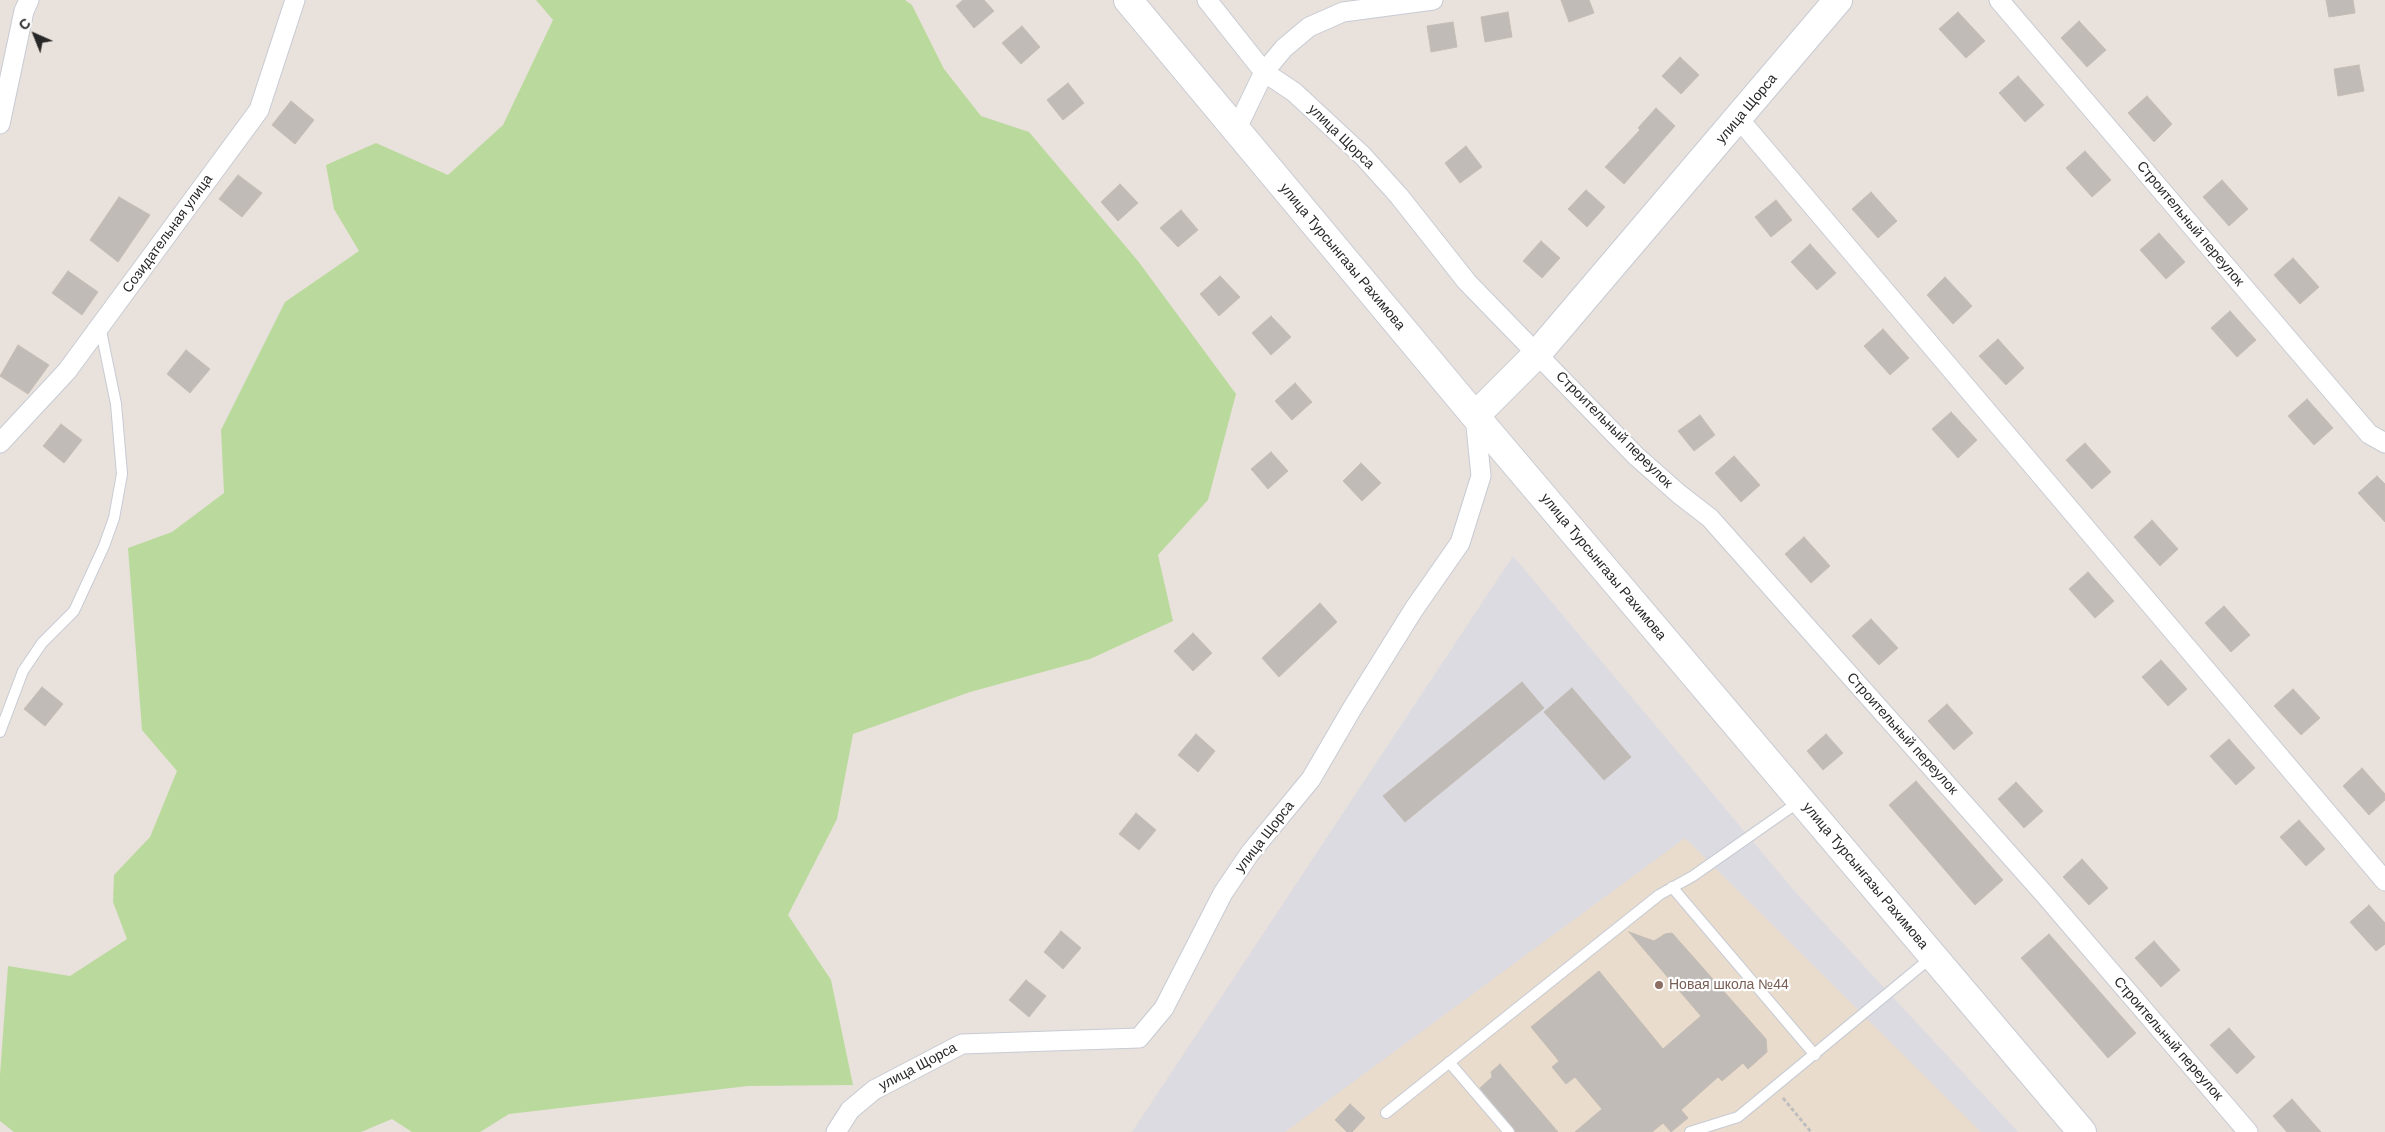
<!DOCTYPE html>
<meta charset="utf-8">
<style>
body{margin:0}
#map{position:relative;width:2385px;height:1132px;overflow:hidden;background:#e9e1db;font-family:Helvetica,sans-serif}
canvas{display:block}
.north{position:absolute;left:10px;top:10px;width:50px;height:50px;-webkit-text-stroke:4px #fff;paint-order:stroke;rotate:316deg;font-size:14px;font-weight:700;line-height:20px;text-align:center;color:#282828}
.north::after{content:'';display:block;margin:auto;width:18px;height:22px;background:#282828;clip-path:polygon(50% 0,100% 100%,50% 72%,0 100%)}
</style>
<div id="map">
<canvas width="2385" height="1132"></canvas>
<div class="north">С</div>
</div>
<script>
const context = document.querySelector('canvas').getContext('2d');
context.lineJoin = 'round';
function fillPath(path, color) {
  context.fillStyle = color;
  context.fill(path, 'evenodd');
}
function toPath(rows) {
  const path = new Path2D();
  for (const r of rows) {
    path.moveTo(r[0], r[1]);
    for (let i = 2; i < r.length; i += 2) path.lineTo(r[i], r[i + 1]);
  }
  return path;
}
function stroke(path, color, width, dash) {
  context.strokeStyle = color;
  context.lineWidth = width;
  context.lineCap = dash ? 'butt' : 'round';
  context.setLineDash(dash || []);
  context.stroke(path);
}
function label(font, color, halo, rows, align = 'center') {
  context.font = font + ' Helvetica,sans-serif';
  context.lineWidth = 4.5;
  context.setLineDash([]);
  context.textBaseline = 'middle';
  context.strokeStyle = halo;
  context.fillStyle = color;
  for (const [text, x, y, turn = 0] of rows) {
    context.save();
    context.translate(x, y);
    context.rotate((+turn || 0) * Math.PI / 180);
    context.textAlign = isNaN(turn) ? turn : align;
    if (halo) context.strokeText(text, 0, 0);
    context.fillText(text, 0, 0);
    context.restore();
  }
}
const industrial = toPath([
 [1513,556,1797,894,2018,1132,1132,1132]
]);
const education = toPath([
 [1685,838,1981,1132,1285,1132]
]);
const green = toPath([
 [536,0,905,0,912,5,944,69,981,116,1029,132,1138,261,1236,394,1208,500,1158,555,1173,621,1090,659,970,692,853,734,837,819,788,915,831,980,853,1085,748,1086,509,1114,480,1132,412,1132,392,1119,361,1132,14,1132,0,1121,0,1075,8,966,70,976,127,939,113,902,114,875,150,837,177,771,142,730,128,548,172,532,224,493,221,430,285,302,359,251,334,209,326,165,376,143,448,175,503,125,553,20]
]);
const building = toPath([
 [963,0,984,0,994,11,974,28,956,6,963,0],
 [1561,0,1589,0,1594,13,1569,22,1561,0],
 [2326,0,2353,0,2355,13,2329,17,2326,0],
 [1508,12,1512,37,1485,42,1481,17,1508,12],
 [1958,12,1985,41,1966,58,1939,29,1958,12],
 [2079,21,2106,50,2087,67,2061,38,2079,21],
 [1453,22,1457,47,1431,52,1427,26,1453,22],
 [1022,26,1040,47,1021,64,1002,43,1022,26],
 [1680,57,1699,75,1681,94,1662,76,1680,57],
 [2359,65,2364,91,2338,96,2334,69,2359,65],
 [2018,76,2044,105,2025,122,1999,93,2018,76],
 [1068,83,1084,103,1063,120,1047,100,1068,83],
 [2147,96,2172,124,2154,142,2128,113,2147,96],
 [291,101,314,120,295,144,272,125,291,101],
 [1656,108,1675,126,1624,184,1605,167,1640,130,1638,128,1656,108],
 [1466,146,1482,167,1460,183,1445,163,1466,146],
 [2085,151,2111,180,2092,197,2066,168,2085,151],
 [238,175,262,193,242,217,219,199,238,175],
 [2222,180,2248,209,2229,226,2203,197,2222,180],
 [1120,184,1138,203,1118,221,1101,202,1120,184],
 [1586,190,1605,207,1587,227,1568,209,1586,190],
 [1871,192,1897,221,1878,238,1852,209,1871,192],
 [119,197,150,215,118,262,90,240,119,197],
 [1776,200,1792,220,1771,237,1755,217,1776,200],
 [1181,210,1198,230,1178,247,1160,228,1181,210],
 [2159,233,2185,262,2166,279,2140,250,2159,233],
 [1541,241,1560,258,1542,278,1523,261,1541,241],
 [1810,244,1836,273,1817,290,1791,262,1810,244],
 [2293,258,2319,287,2300,304,2274,275,2293,258],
 [68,271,98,292,82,315,52,293,68,271],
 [1220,276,1240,297,1219,316,1200,294,1220,276],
 [1945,277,1972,306,1953,324,1927,295,1945,277],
 [2230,311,2256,340,2237,357,2211,328,2230,311],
 [1271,316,1291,337,1271,355,1252,333,1271,316],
 [1883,329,1909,358,1890,375,1864,346,1883,329],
 [1998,339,2024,368,2006,385,1979,356,1998,339],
 [18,345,49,365,28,394,0,376,18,345],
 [186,350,210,369,190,393,167,374,186,350],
 [1295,383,1312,402,1292,420,1275,401,1295,383],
 [2307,399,2333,428,2314,445,2288,416,2307,399],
 [1951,412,1977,440,1958,458,1932,429,1951,412],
 [1700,415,1715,435,1694,451,1678,431,1700,415],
 [61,424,82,440,64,463,43,446,61,424],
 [2085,443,2111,472,2092,489,2066,460,2085,443],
 [1271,452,1288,471,1268,489,1251,469,1271,452],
 [1734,456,1760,485,1741,502,1715,473,1734,456],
 [1361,463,1381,483,1362,501,1343,481,1361,463],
 [2377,476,2385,484,2385,522,2358,493,2377,476],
 [2152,520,2178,549,2160,566,2134,537,2152,520],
 [1804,537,1830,566,1811,583,1785,554,1804,537],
 [2088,572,2114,601,2095,618,2069,589,2088,572],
 [1320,603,1337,622,1279,677,1262,658,1320,603],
 [2224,606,2250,635,2231,652,2205,623,2224,606],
 [1871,619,1898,648,1879,665,1852,636,1871,619],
 [1193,633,1212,653,1193,671,1174,651,1193,633],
 [2161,660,2187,689,2168,706,2142,677,2161,660],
 [1522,682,1544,708,1405,822,1383,796,1522,682],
 [42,687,63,704,45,726,24,709,42,687],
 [1572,688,1631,757,1604,780,1544,712,1572,688],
 [2293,689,2320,718,2301,735,2274,706,2293,689],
 [1947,704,1973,733,1954,750,1928,721,1947,704],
 [1196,734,1215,751,1198,772,1178,755,1196,734],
 [1826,734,1843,753,1823,770,1807,751,1826,734],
 [2229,739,2255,768,2236,785,2210,756,2229,739],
 [2362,768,2385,794,2385,800,2369,815,2343,786,2362,768],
 [1916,781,2003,880,1975,905,1889,805,1916,781],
 [2016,782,2043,811,2024,828,1998,799,2016,782],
 [1136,813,1156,830,1139,850,1119,834,1136,813],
 [2299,820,2325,849,2306,866,2280,837,2299,820],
 [2082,859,2108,888,2089,905,2063,877,2082,859],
 [2369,905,2385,923,2385,944,2376,951,2350,922,2369,905],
 [1061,931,1081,948,1063,969,1044,952,1061,931],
 [1629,932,1654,941,1665,934,1672,933,1766,1039,1767,1052,1748,1069,1743,1063,1722,1081,1718,1077,1681,1110,1688,1118,1671,1132,1663,1123,1652,1132,1575,1132,1602,1109,1575,1077,1566,1084,1552,1067,1559,1061,1531,1027,1599,971,1663,1049,1701,1016,1629,932],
 [2049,934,2136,1033,2108,1058,2021,958,2049,934],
 [2154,941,2180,970,2161,987,2135,958,2154,941],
 [1026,980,1046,996,1029,1017,1009,1000,1026,980],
 [2229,1028,2255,1057,2237,1074,2210,1045,2229,1028],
 [1500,1064,1558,1132,1516,1132,1480,1088,1492,1077,1491,1072,1500,1064],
 [2292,1099,2321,1132,2287,1132,2273,1116,2292,1099],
 [1350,1104,1365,1118,1352,1132,1347,1132,1335,1120,1350,1104]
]);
const path = toPath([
 [1783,1098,1811,1132]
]);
const lane = toPath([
 [0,732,23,671,42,643,74,611,104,546,114,518,122,474,116,404,100,326],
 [1672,887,1815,1055],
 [1449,1062,1509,1132],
 [1386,1113,1659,895,1693,876,1800,801],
 [1690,1132,1738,1117,1933,956]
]);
const street = toPath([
 [1207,0,1264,72,1294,92,1363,156,1399,196,1467,282,1636,456,1679,494,1710,518,2045,895,2248,1132],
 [1999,0,2369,434,2385,443],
 [1739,119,2385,881],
 [0,124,24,11,29,0],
 [1236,130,1264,72,1284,48,1309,27,1343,12,1433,0],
 [0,443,67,371,259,110,295,0],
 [836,1132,850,1110,874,1090,962,1044,1139,1038,1164,1008,1223,893,1250,853,1311,779,1353,707,1414,609,1460,543,1481,476,1475,416]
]);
const secondary = toPath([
 [1128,0,1475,416,2082,1132],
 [1475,416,1537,354,1838,0]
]);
const markers = [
 [1659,985,5,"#8d6e63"]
];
const streetNames = [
 ["улица Щорса",1747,109,-50],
 ["улица Щорса",1341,137,44],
 ["Строительный переулок",2190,224,50],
 ["Созидательная улица",168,234,-54],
 ["улица Турсынгазы Рахимова",1342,257,50],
 ["Строительный переулок",1614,430,45],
 ["улица Турсынгазы Рахимова",1603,567,50],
 ["Строительный переулок",1902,734,48],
 ["улица Щорса",1265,837,-52],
 ["улица Турсынгазы Рахимова",1865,876,50],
 ["Строительный переулок",2168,1039,49],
 ["улица Щорса",918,1067,-28]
];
const educationNames = [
 ["Новая школа №44",1669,985]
];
fillPath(industrial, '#dcdbe2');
fillPath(education, '#e9dccc');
fillPath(green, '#bada9d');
fillPath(building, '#c1bbb8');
stroke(building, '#c4bdb5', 1);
stroke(lane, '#c7cbd4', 12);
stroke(street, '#c7cbd4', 21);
stroke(secondary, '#c7cbd4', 30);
stroke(path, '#bebebe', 3, [4, 2.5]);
stroke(lane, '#fff', 10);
stroke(street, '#fff', 19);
stroke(secondary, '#fff', 28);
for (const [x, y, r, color] of markers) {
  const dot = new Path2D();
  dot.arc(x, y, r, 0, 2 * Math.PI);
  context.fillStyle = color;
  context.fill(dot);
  stroke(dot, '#fff', 2);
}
label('14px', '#282828', '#fff', streetNames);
label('14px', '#785e54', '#fff', educationNames, 'left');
</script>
